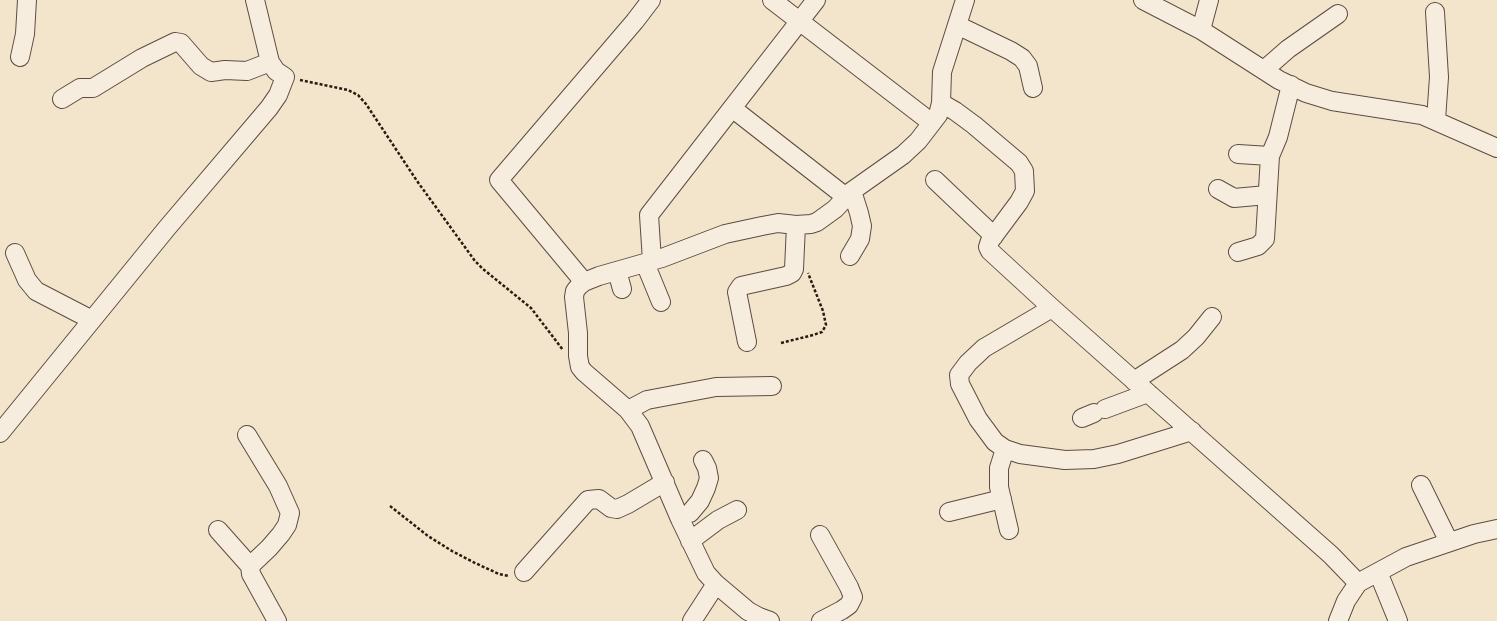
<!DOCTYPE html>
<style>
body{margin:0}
canvas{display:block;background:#f3e4cc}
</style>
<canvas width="1497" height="621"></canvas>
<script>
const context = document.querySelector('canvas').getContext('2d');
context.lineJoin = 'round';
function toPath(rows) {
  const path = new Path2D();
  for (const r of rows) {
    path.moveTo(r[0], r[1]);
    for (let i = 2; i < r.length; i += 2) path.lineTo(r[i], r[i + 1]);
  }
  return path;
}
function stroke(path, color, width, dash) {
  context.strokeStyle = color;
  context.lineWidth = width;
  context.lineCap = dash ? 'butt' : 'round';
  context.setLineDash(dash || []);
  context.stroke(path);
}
const path = toPath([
 [300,80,348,90,358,95,366,104,417,181,475,261,483,269,531,308,563,350],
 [781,343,813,335,822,332,826,325,823,311,808,273],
 [390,506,428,536,452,551,475,563,499,574,509,576]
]);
const minor = toPath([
 [772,0,932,123],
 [1143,0,1201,30,1279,80,1306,93,1332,101,1422,115,1497,148],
 [1435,12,1439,77,1436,120],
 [957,25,1011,51,1022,58,1028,66,1033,88],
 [1201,30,1209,0],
 [20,57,25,34,27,0],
 [1264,70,1288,49,1338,14],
 [62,99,80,88,93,88,142,58,175,42,181,43,201,66,211,72,225,70,247,71,270,62],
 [941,103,955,111,974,125,1019,163,1024,171,1025,191,1019,202,990,241,988,247,990,251,1052,308,1331,555,1358,583],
 [732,108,846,197],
 [1238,154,1270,156],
 [935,180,994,236],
 [1218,189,1234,198,1267,195],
 [1238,252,1258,246,1265,239,1270,156,1278,137,1291,85],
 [15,253,27,280,36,291,92,320],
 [850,256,860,239,862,226,859,213,852,191],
 [652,261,649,215,816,0],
 [645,263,661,302],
 [617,271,622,289],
 [584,282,499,180,635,21,651,0],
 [1052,308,984,348,968,363,959,375,960,384,978,419,995,442,1005,449,1020,454,1065,460,1094,459,1118,454,1192,431],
 [747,342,737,292,741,286,786,276,792,273,794,269,796,225],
 [1134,381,1182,350,1196,337,1212,317],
 [1105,409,1148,393],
 [628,410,647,400,716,387,772,386],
 [1082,418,1094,413],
 [0,433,167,228,269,108,278,95,285,77,276,71,270,62,255,0],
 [247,435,278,486,290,513,287,525,281,534,269,548,250,566,251,574,277,621],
 [1005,449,999,468,999,487,1009,530],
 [1421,485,1449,542],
 [949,512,1002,499],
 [690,513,700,501,706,488,709,478,707,468,703,460],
 [218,530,250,566],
 [820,535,849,587,853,597,849,605,842,610,821,621],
 [690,541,718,520,737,510],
 [524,572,588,500,599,499,611,508,617,509,628,504,665,482],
 [1378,572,1398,621],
 [692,621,716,584],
 [770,621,759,617,748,611,716,584,706,573,680,519,640,426,628,410,584,372,580,367,578,356,578,333,574,297,575,291,579,286,584,282,599,276,662,258,725,234,762,226,778,223,796,225,811,224,817,222,835,209,852,191,903,155,918,141,938,115,941,103,942,72,965,0],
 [1338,621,1346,601,1358,583,1369,577,1406,557,1474,534,1497,529]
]);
stroke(minor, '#5e4c40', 20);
stroke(path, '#2c1912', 2.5, [3, 2]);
stroke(minor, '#f7edde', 18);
</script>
